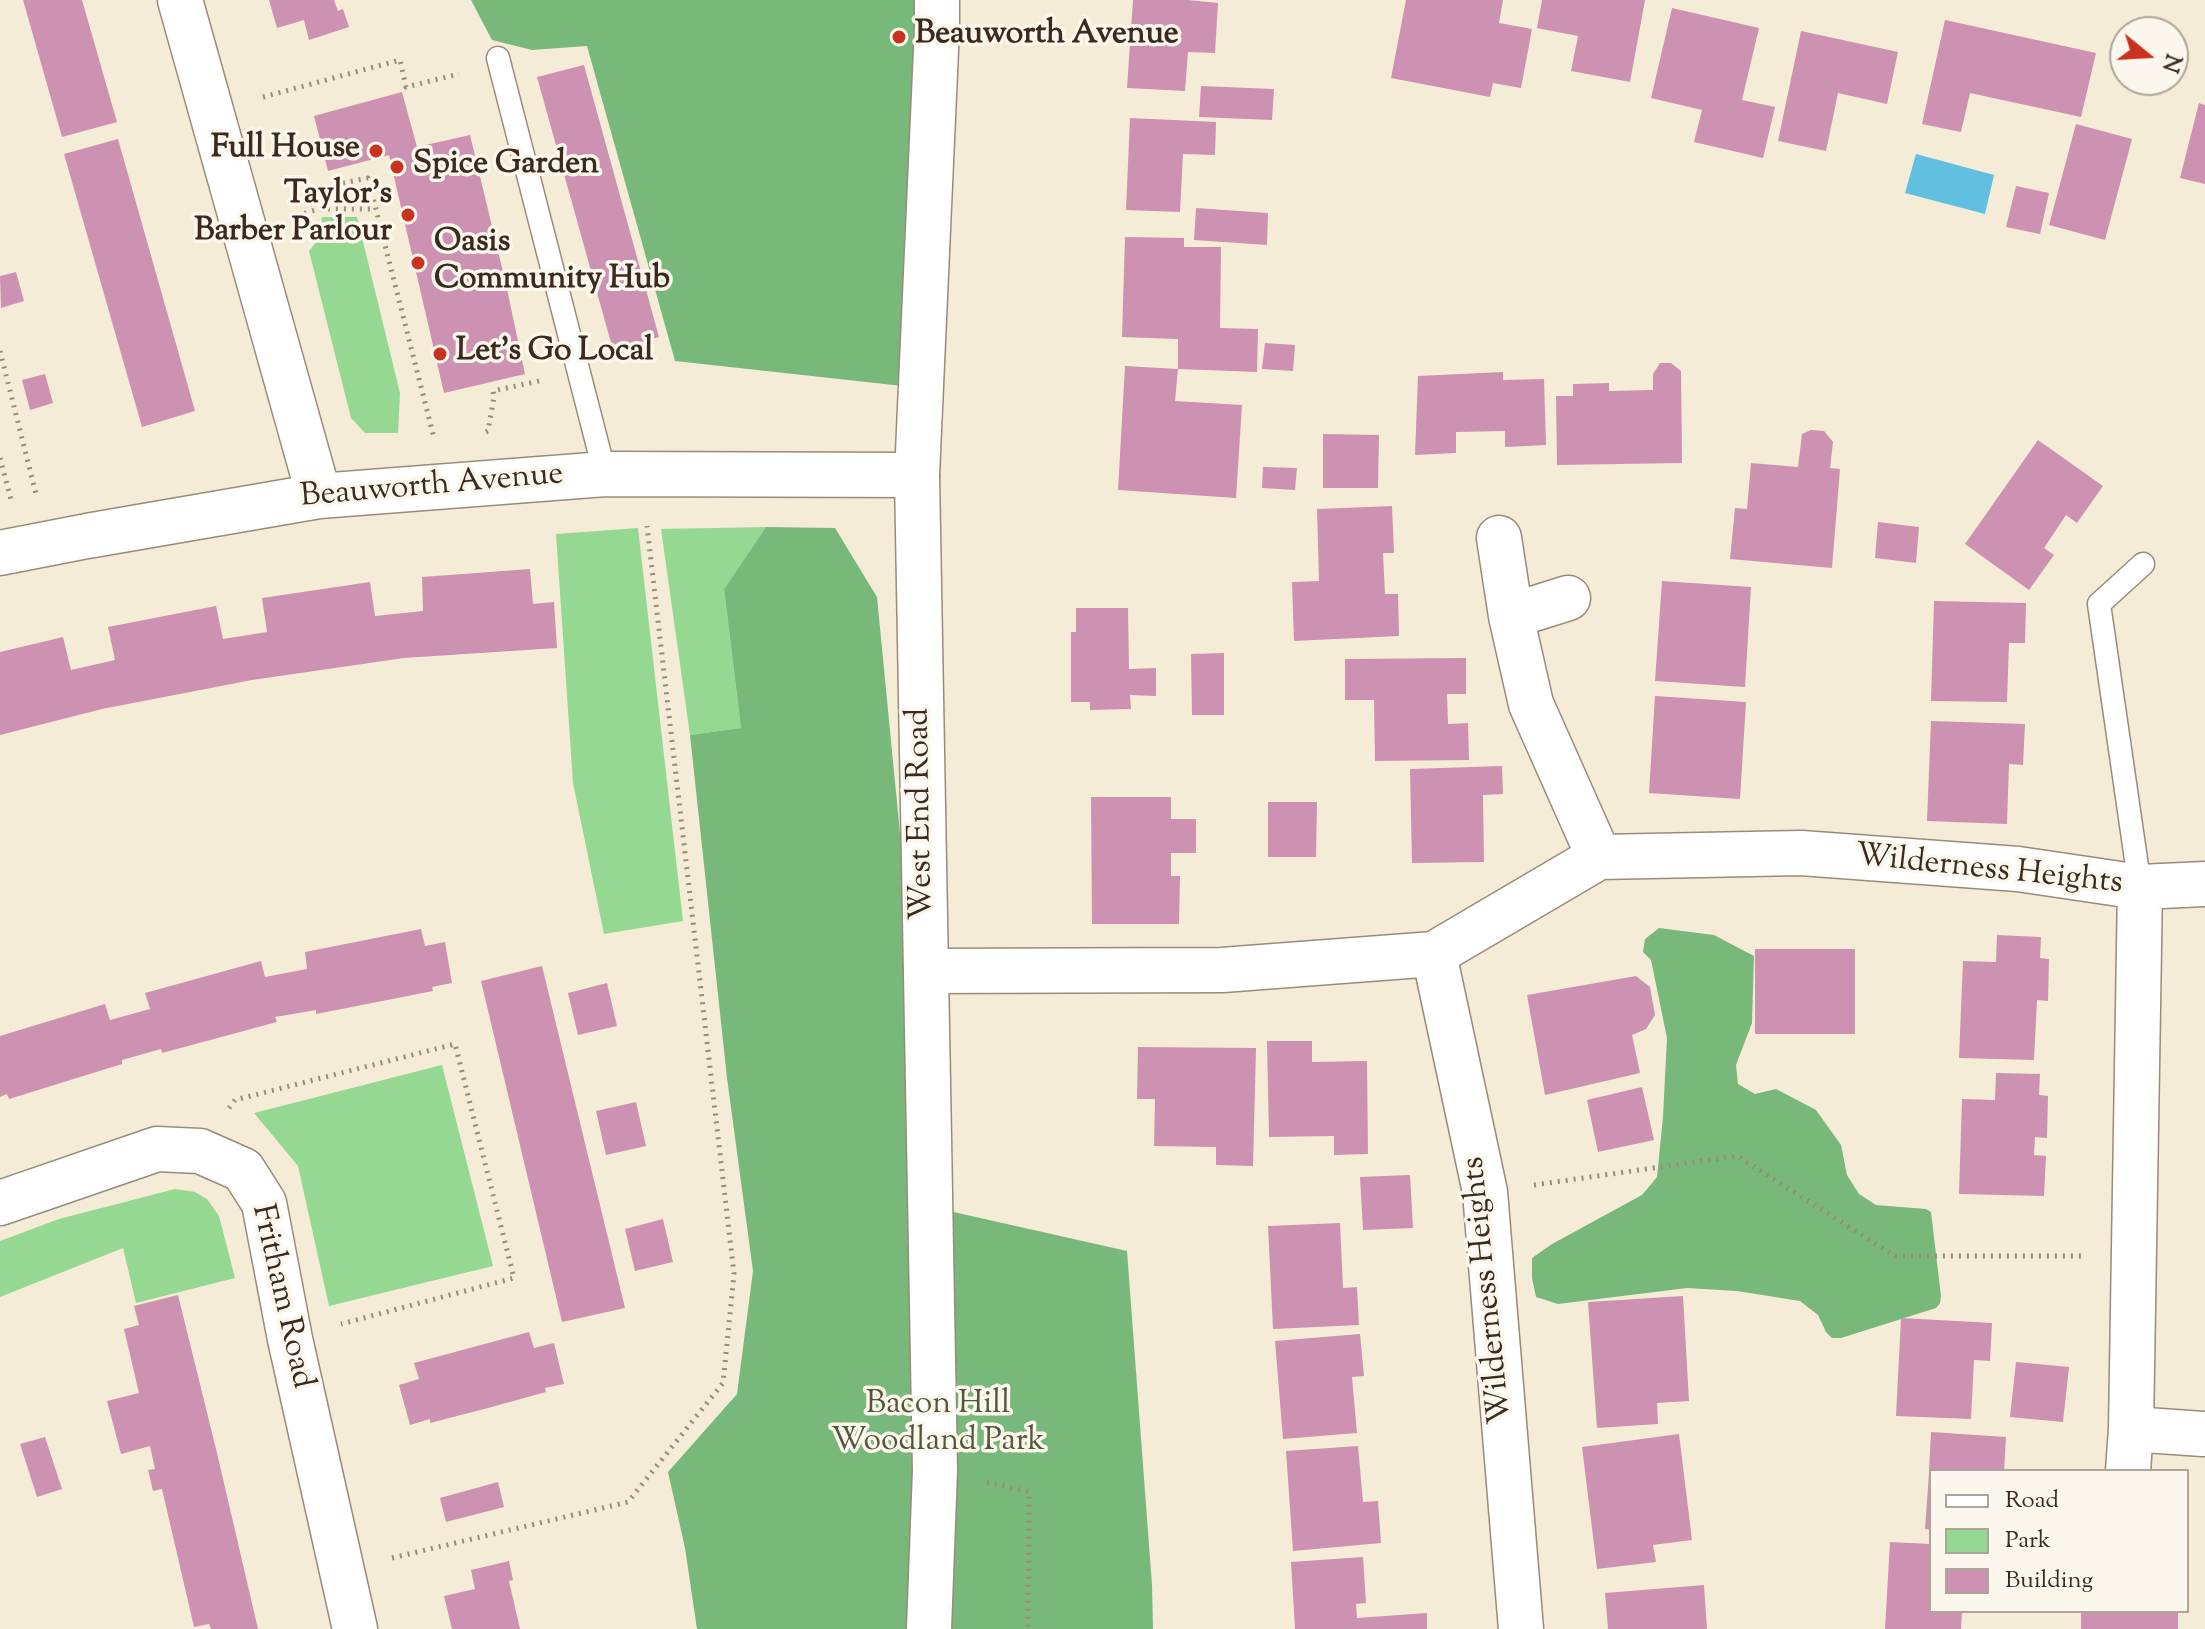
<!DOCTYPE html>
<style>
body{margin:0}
#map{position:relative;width:2205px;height:1629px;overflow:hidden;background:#f4ecd6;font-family:"Sorts Mill Goudy",serif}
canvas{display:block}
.legend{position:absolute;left:1929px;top:1469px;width:260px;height:144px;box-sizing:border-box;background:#fbf7ec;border:2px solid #aea59a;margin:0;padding:10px 14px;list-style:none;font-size:24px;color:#3b2a1e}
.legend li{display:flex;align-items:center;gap:16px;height:40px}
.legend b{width:40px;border:2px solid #aea59a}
.north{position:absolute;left:2109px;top:16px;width:80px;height:80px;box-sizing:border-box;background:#fbf7ec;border:2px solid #aea59a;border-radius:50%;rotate:108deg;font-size:22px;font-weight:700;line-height:32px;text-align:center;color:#3b2a1e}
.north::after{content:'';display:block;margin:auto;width:28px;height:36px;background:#c8321e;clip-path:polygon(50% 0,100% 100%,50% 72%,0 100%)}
</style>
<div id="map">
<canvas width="2205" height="1629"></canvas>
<ul class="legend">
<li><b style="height:10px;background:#fff"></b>Road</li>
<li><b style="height:22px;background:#95d891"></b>Park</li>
<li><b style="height:22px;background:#cd92b1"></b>Building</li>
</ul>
<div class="north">N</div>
</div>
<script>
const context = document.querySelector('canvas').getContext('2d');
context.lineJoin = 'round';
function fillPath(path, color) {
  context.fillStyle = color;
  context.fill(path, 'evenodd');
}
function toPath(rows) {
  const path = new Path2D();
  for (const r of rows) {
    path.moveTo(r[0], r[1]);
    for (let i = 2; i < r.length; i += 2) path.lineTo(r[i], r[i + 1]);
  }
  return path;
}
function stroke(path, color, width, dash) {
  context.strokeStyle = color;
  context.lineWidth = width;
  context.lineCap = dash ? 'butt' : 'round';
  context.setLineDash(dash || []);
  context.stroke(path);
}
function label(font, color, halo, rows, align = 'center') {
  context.font = font + ' "Sorts Mill Goudy",serif';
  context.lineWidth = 7;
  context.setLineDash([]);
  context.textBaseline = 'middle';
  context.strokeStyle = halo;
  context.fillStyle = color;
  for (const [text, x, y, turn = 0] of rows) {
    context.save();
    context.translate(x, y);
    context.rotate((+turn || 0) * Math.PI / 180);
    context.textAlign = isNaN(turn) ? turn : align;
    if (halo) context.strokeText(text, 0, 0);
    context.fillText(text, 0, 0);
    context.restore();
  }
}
const green = toPath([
 [322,217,357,217,400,393,398,433,365,433,351,418,309,251,320,237],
 [766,527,724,589,741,728,690,735,661,529],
 [638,528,683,921,604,934,573,783,556,534],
 [442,1065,493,1266,329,1306,298,1166,254,1113],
 [175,1189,195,1192,207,1199,219,1216,235,1278,136,1303,123,1248,0,1297,0,1241,59,1219]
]);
const forest = toPath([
 [471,0,925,0,921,388,675,361,587,46,532,50,492,40],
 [766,527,835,528,877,597,910,936,909,1202,1127,1251,1152,1585,1153,1629,697,1629,685,1548,668,1472,737,1394,753,1271,727,1078,690,735,741,728,724,589],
 [1659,928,1714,935,1754,956,1752,1023,1736,1065,1738,1084,1755,1094,1776,1089,1816,1110,1841,1145,1847,1175,1859,1194,1876,1205,1926,1209,1931,1212,1941,1296,1940,1303,1936,1308,1841,1338,1832,1338,1826,1332,1818,1315,1800,1301,1737,1291,1687,1288,1558,1304,1536,1297,1532,1278,1532,1258,1552,1244,1642,1195,1657,1177,1663,1117,1667,1038,1651,960,1643,952,1645,939]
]);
const water = toPath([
 [1916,154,1994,175,1985,214,1905,193]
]);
const building = toPath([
 [23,0,82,0,117,122,62,137],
 [269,0,334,0,338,11,343,9,349,27,309,40,304,20,277,28],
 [1133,0,1188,0,1218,3,1215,53,1188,52,1185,91,1127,88],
 [1406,0,1503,0,1499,23,1532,29,1521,88,1493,83,1490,97,1391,78],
 [1542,0,1645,0,1630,82,1571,71,1578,36,1537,28],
 [1672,8,1759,28,1742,100,1775,107,1763,158,1694,142,1702,110,1651,98],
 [1945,20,2096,53,2081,117,1970,93,1961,132,1922,124],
 [1801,31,1898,52,1887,104,1838,93,1826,151,1778,141],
 [584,65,659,337,613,350,537,77],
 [1201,86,1274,89,1272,120,1199,117],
 [402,92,417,147,470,135,505,280,525,374,444,393,389,155,328,171,314,116],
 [2199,103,2205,105,2205,184,2180,178],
 [1130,118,1216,122,1215,155,1183,154,1180,212,1126,210],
 [2076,124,2132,139,2105,240,2049,225],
 [118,139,195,411,142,427,64,154],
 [2016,186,2049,193,2040,234,2006,227],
 [1196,208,1268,213,1267,245,1194,240],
 [1125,237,1184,238,1184,247,1221,247,1220,328,1258,329,1257,372,1178,369,1178,339,1122,337],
 [16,272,24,301,1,308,0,276],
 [1265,343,1295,345,1293,371,1262,369],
 [1660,363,1671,363,1681,371,1682,463,1557,465,1556,396,1573,396,1573,384,1609,383,1609,391,1653,390,1653,374],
 [1125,366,1178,369,1175,401,1242,405,1236,498,1118,490],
 [1503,372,1503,380,1544,379,1546,445,1505,447,1505,431,1456,432,1456,453,1415,455,1418,376],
 [45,374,53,403,30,410,22,380],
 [1811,430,1824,431,1833,442,1830,468,1840,469,1832,568,1730,559,1735,508,1747,509,1751,463,1798,467,1802,434],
 [1323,434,1379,435,1378,488,1323,488],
 [2038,440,2103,486,2077,523,2066,515,2044,548,2054,555,2029,590,1965,544],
 [1263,467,1297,468,1295,490,1262,488],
 [1392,506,1394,553,1383,553,1385,594,1398,594,1399,636,1294,641,1292,582,1319,581,1317,509],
 [1878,522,1919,527,1916,563,1875,558],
 [530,569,533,604,554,602,557,648,404,658,252,680,102,709,0,735,0,652,63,637,71,670,115,660,108,627,216,606,223,639,267,632,262,598,370,582,375,616,423,611,422,577],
 [1662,581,1751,587,1745,687,1655,681],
 [1934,601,2026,603,2025,643,2009,643,2007,702,1931,701],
 [1076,608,1128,608,1129,669,1156,668,1156,696,1130,695,1131,709,1090,710,1090,702,1071,702,1071,632,1076,632],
 [1224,653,1224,715,1192,715,1191,654],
 [1466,658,1466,694,1447,694,1448,724,1468,723,1469,760,1375,761,1374,700,1345,700,1345,659],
 [1655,696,1746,702,1740,799,1649,793],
 [1931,721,2025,724,2023,765,2009,764,2007,824,1927,821],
 [1502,766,1503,794,1483,795,1484,862,1412,863,1410,769],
 [1091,797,1171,797,1171,819,1196,819,1196,853,1171,853,1171,876,1180,876,1179,924,1092,924],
 [1268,802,1317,802,1316,857,1268,857],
 [421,929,425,946,445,942,452,983,432,987,433,991,316,1014,316,1010,275,1017,277,1022,162,1053,161,1049,122,1060,122,1064,9,1099,7,1094,0,1097,0,1036,105,1004,110,1020,150,1009,145,993,261,961,265,977,307,969,305,952],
 [1997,935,2041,937,2040,958,2049,959,2048,1001,2037,1000,2034,1060,1959,1058,1963,961,1996,962],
 [1755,949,1855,949,1855,1034,1755,1034],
 [542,966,625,1308,562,1322,481,981],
 [1636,976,1650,987,1655,1015,1646,1029,1632,1035,1640,1073,1545,1095,1527,995],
 [607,983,617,1026,578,1035,568,993],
 [1267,1041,1312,1041,1312,1062,1367,1061,1368,1154,1334,1155,1334,1136,1269,1137],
 [1138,1047,1256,1048,1253,1166,1216,1165,1216,1147,1154,1146,1155,1099,1137,1099],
 [1996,1073,2040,1074,2039,1095,2048,1096,2047,1138,2035,1137,2034,1155,2046,1156,2044,1196,1959,1194,1962,1099,1995,1100],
 [1642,1087,1654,1140,1598,1152,1587,1100],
 [636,1102,646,1146,606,1155,596,1111],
 [1410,1175,1413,1228,1363,1230,1360,1177],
 [663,1219,673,1262,635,1271,625,1229],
 [1340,1223,1343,1288,1357,1287,1359,1325,1273,1329,1268,1226],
 [178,1295,217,1453,258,1629,211,1629,209,1624,194,1627,162,1489,153,1491,148,1470,155,1469,150,1446,121,1454,107,1401,139,1393,124,1329,139,1325,134,1306],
 [1683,1296,1689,1401,1657,1403,1658,1424,1597,1428,1588,1302],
 [1901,1318,1992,1323,1990,1361,1974,1360,1971,1419,1896,1416],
 [529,1332,534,1348,554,1343,564,1384,545,1388,546,1392,488,1408,430,1423,430,1419,410,1425,399,1385,419,1379,414,1363],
 [1360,1334,1364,1376,1352,1377,1357,1433,1283,1439,1275,1341],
 [2016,1362,2069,1367,2063,1422,2010,1417],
 [1931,1432,2006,1437,2004,1471,1929,1471],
 [1679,1434,1692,1540,1653,1545,1656,1562,1597,1569,1582,1447],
 [45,1437,62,1489,37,1497,20,1444],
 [1358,1446,1363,1502,1378,1501,1381,1543,1293,1551,1286,1451],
 [1929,1473,1931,1473,1931,1530,1925,1529],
 [498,1482,504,1507,446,1522,440,1498],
 [1890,1542,1931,1544,1931,1611,1962,1611,1961,1629,1885,1629],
 [1363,1557,1366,1603,1356,1604,1357,1618,1427,1613,1427,1629,1295,1629,1291,1562],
 [509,1561,513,1580,509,1581,520,1629,452,1629,444,1596,475,1589,471,1570],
 [1704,1585,1707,1629,1608,1629,1605,1593],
 [2081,1611,2178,1611,2178,1629,2081,1629]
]);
const path = toPath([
 [263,97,400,60,406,87,459,74],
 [343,183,368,178,434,438],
 [297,216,318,209,376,209],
 [0,351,36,494],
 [486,432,488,431,494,397,493,391,539,381],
 [0,458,11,500],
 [229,1108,235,1100,455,1044,514,1278,341,1324],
 [1534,1185,1737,1156,1895,1256,2084,1256],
 [987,1482,1029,1492,1028,1629],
 [392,1558,628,1502,723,1383,734,1274,647,526]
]);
const service = toPath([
 [498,58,605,474],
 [2140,887,2099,604,2143,564]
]);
const minor = toPath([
 [180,0,319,496],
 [1499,538,1511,616,1531,704,1599,857],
 [0,553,87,536,319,496,605,474,917,475],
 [1511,616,1568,598],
 [2140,887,2131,1429,2203,1434],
 [1434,954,1485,1192,1521,1629],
 [926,971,1222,970,1434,954,1599,857,1801,853,2018,869,2140,887,2205,884],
 [0,1203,157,1149,200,1151,243,1170,264,1203,290,1339,355,1629],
 [2128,1471,2131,1429]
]);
const tertiary = toPath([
 [929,1629,935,1470,917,475,937,28,937,0]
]);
const markers = [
 [899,37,8,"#c8321e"],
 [376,151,8,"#c8321e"],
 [397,167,8,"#c8321e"],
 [408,215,8,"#c8321e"],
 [418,263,8,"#c8321e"],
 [440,354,8,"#c8321e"]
];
const poiNames = [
 ["Beauworth Avenue",915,37],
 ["Full House",360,151,"right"],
 ["Spice Garden",413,167],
 ["Taylor's",392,197,"right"],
 ["Barber Parlour",392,234,"right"],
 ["Oasis",434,245],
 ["Community Hub",434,282],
 ["Let's Go Local",456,354]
];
const streetNames = [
 ["Beauworth Avenue",432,488,-5],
 ["West End Road",923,814,-91],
 ["Wilderness Heights",1989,872,6],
 ["Wilderness Heights",1490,1290,-96],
 ["Fritham Road",280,1297,77]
];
const parkNames = [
 ["Bacon Hill",938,1407],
 ["Woodland Park",938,1444]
];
fillPath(green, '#95d891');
fillPath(forest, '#78b87b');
fillPath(water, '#61bfdf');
fillPath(building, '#cd92b1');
stroke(service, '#988b7a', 25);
stroke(minor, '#988b7a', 47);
stroke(tertiary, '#988b7a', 47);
stroke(path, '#988b7a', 5, [2, 6]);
stroke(service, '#fff', 22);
stroke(minor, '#fff', 44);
stroke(tertiary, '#fff', 44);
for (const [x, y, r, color] of markers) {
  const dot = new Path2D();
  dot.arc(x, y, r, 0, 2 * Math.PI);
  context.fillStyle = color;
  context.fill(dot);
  stroke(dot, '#fbf7ec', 3);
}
label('bold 32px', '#3b2a1e', '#fbf7ec', poiNames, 'left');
label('32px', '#3b2a1e', '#fbf7ec', streetNames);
label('32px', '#52563b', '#fbf7ec', parkNames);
</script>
